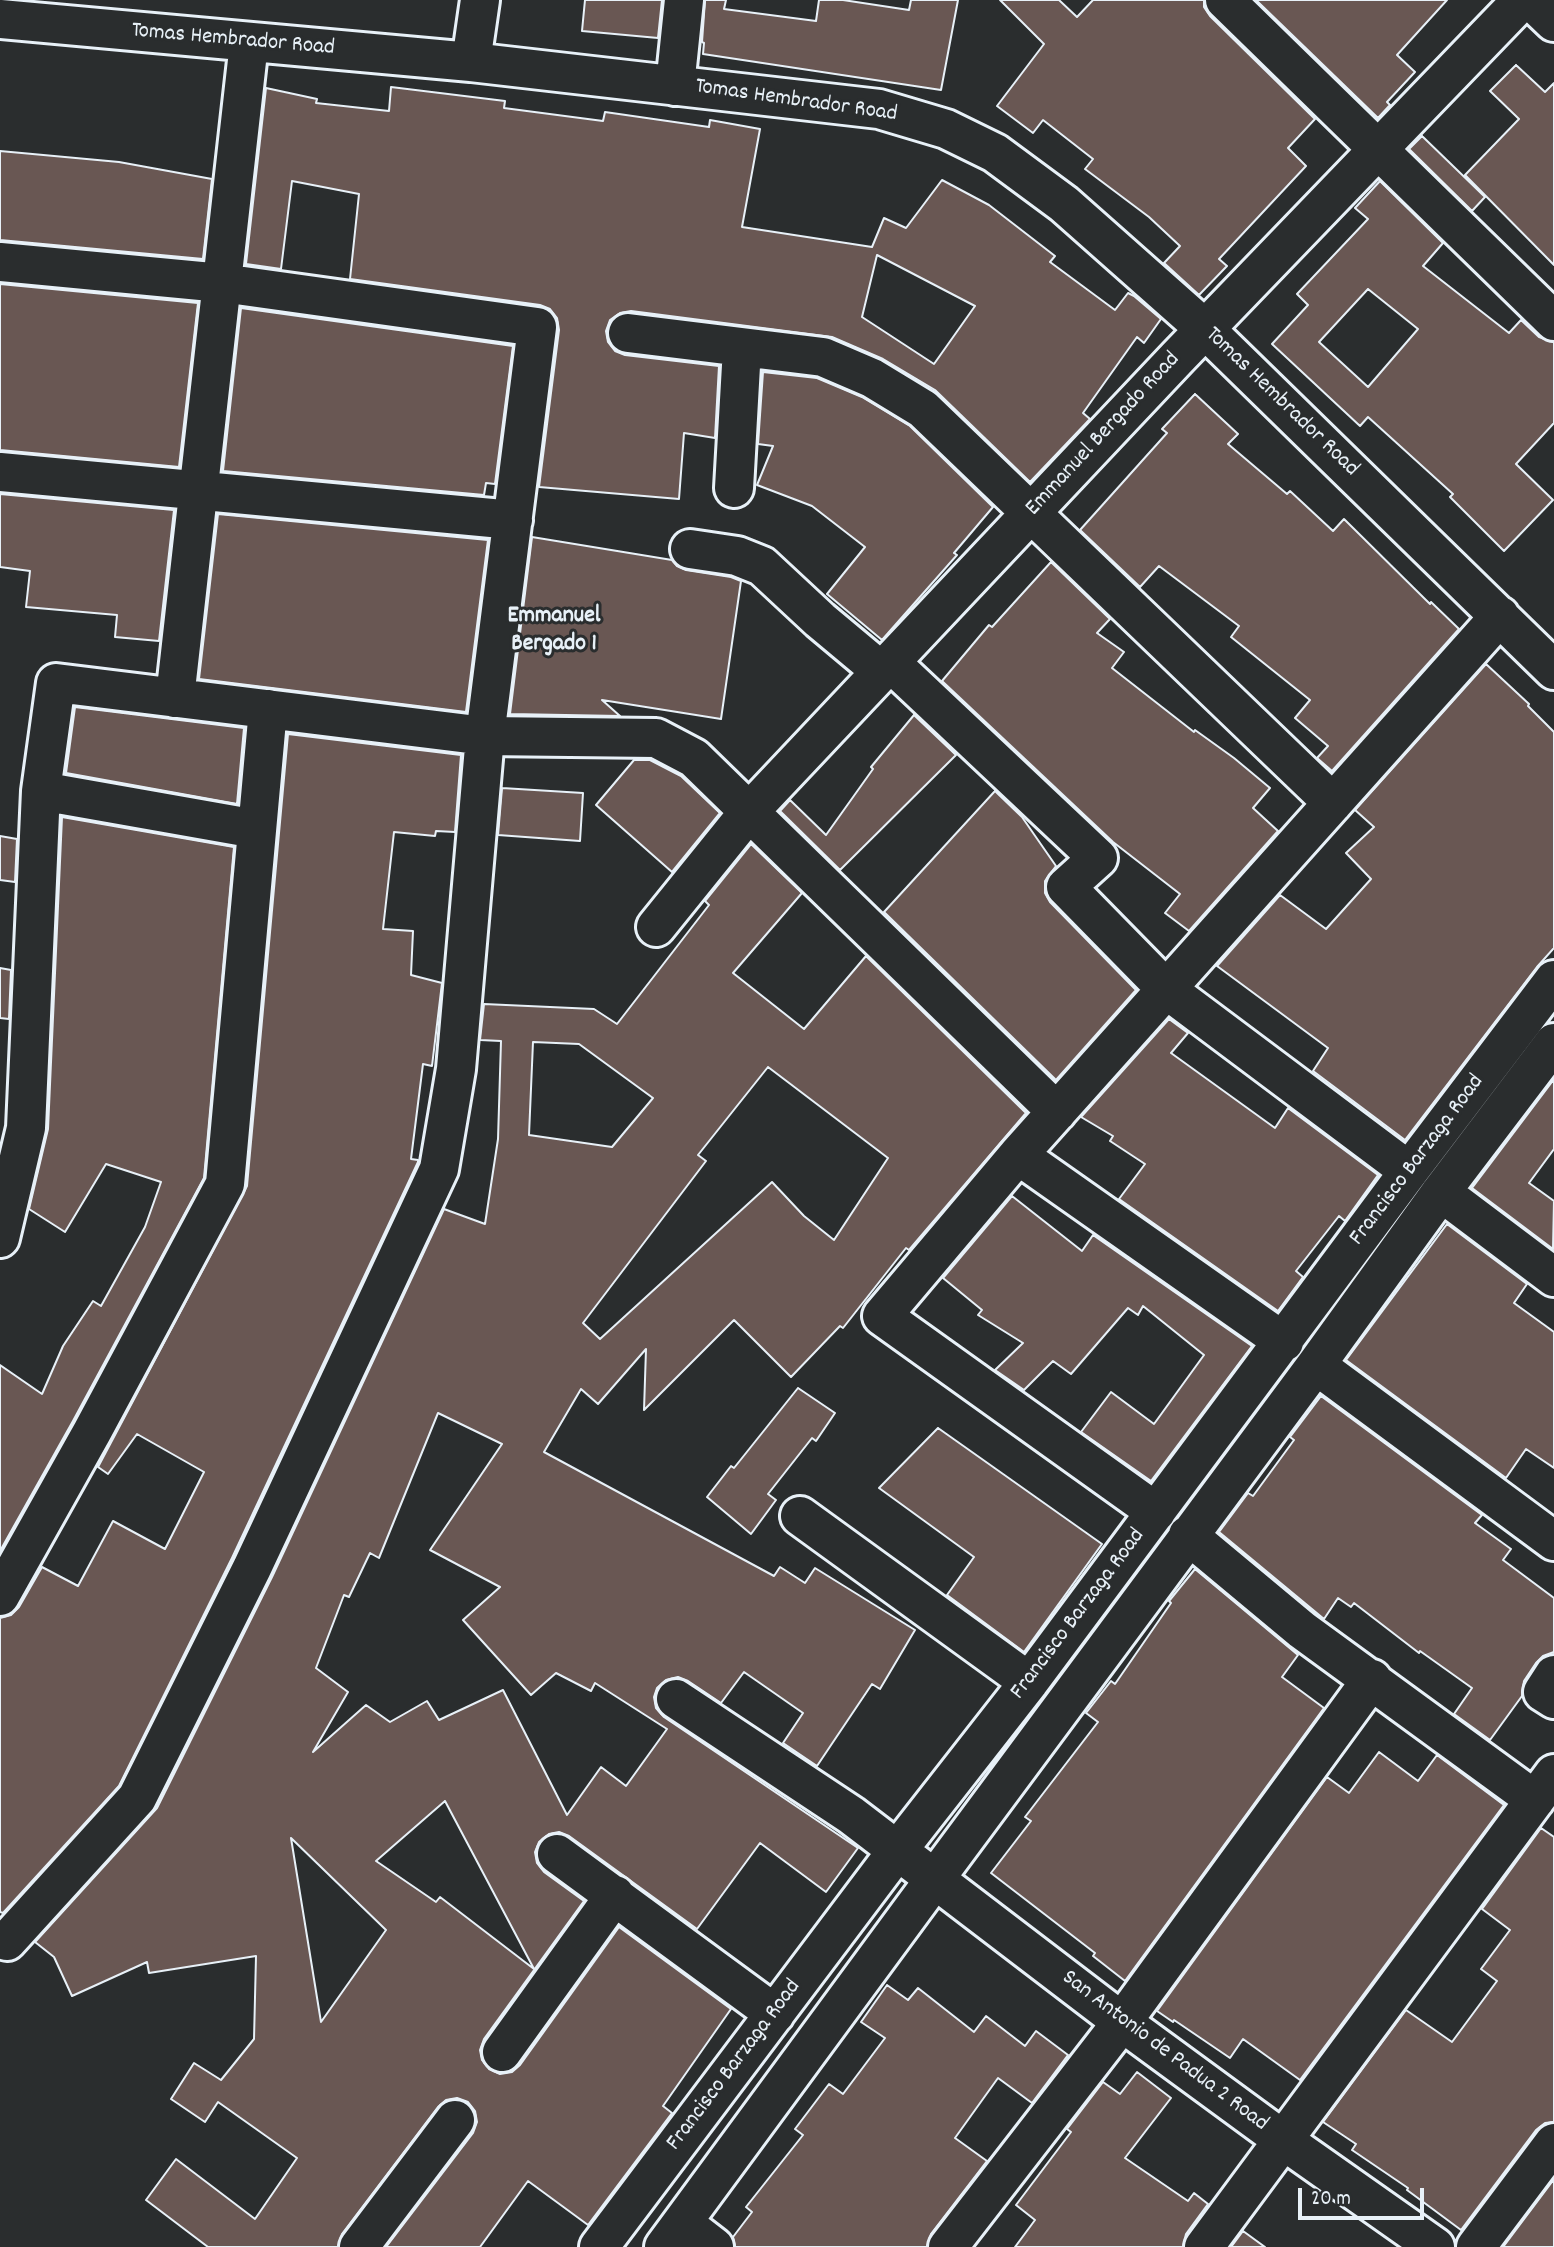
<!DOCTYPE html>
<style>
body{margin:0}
#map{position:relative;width:1554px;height:2247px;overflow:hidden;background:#2a2d2e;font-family:Dekko,sans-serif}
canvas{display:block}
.scale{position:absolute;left:1298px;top:2188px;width:126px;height:32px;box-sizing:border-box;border:4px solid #e8f1f8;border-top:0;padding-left:9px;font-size:21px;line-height:24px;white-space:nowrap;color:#e8f1f8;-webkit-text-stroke:5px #2a2d2e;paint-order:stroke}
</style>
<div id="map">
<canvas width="1554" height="2247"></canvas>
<div class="scale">20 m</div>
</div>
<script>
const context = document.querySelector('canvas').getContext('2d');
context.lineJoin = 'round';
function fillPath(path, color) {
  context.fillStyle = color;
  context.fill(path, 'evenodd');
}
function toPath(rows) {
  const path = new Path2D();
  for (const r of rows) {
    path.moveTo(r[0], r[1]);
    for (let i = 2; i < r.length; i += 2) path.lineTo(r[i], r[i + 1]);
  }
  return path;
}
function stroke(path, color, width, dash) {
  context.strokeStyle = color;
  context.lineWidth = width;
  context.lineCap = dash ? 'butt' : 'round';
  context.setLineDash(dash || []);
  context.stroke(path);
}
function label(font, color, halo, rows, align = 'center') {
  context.font = font + ' Dekko,sans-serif';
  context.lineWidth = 6;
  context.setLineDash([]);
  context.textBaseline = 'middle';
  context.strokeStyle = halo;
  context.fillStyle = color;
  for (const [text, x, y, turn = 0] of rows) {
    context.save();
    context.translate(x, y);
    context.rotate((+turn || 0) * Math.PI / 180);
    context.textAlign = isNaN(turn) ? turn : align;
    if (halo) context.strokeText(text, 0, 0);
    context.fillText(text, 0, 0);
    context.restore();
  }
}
const building = toPath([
 [585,0,662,0,658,38,582,31,585,0],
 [705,0,726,0,724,9,816,21,819,0,843,0,909,10,911,0,958,0,941,90,703,54,704,43,702,42,705,0],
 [1000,0,1059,0,1077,17,1093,0,1204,0,1204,7,1210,16,1315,119,1288,148,1306,166,1219,259,1227,266,1199,295,1164,263,1180,246,1149,217,1085,169,1093,159,1043,120,1033,133,997,106,1044,44,1000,0],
 [1256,0,1447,0,1397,55,1415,72,1387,102,1390,105,1378,118,1256,0],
 [1516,65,1545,92,1554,83,1554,265,1465,175,1519,119,1490,91,1516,65],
 [391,87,505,101,504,108,603,121,605,112,709,127,710,120,760,129,742,227,872,247,884,218,906,228,942,180,989,205,1055,256,1050,262,1115,310,1128,293,1134,296,1161,319,1144,343,1137,337,1083,413,1090,419,1030,482,935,390,883,359,832,337,631,311,620,313,610,320,606,331,608,342,615,351,625,355,719,366,715,438,684,433,679,499,539,487,559,330,557,318,550,309,540,305,350,279,359,194,292,181,281,269,246,264,266,88,317,99,316,103,389,111,391,87],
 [877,255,975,306,934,364,862,317,877,255],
 [1422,136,1485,197,1472,211,1409,149,1422,136],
 [0,151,119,162,212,179,203,259,0,240,0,151],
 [1380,181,1443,243,1423,266,1509,333,1521,320,1539,337,1554,342,1554,423,1516,464,1553,500,1504,551,1450,497,1453,494,1368,417,1360,426,1272,344,1308,305,1297,294,1368,219,1355,208,1380,181],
 [1368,289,1418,329,1368,387,1319,342,1368,289],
 [0,284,198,303,179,467,0,450,0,284],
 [241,308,513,346,495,484,486,483,484,495,223,471,241,308],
 [763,372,817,378,862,397,910,426,993,507,954,553,957,555,882,640,827,594,865,547,812,506,757,485,773,446,758,444,763,372],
 [1195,394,1238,434,1228,444,1287,494,1290,491,1333,531,1344,519,1430,604,1431,602,1459,629,1332,771,1317,758,1328,746,1295,718,1310,700,1231,637,1239,626,1159,566,1140,587,1080,530,1167,433,1162,429,1195,394],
 [0,494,174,510,159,641,115,637,117,615,26,607,30,571,0,567,0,494],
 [218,514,488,540,466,712,199,679,218,514],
 [532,537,672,560,677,566,686,570,731,577,741,581,721,719,602,700,620,716,510,714,532,537],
 [1051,562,1110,619,1097,633,1124,652,1112,668,1194,732,1195,730,1234,758,1270,788,1253,808,1278,831,1189,931,1165,913,1180,894,1113,842,942,681,989,625,992,627,1051,562],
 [1486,664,1529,704,1528,706,1554,732,1554,948,1537,967,1405,1140,1313,1071,1328,1048,1217,966,1280,895,1326,929,1371,879,1346,853,1374,827,1355,810,1486,664],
 [75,707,244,728,237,804,66,773,75,707],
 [914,715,956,755,840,870,780,811,790,800,826,835,873,769,871,767,914,715],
 [288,734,461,755,455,832,436,831,435,836,394,832,383,929,413,931,411,975,442,983,432,1066,423,1064,411,1159,418,1160,418,1162,232,1558,119,1786,3,1913,0,1912,0,1618,11,1615,19,1607,42,1567,78,1586,113,1521,165,1549,204,1472,137,1434,108,1474,98,1467,247,1186,288,734],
 [634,760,650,760,681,776,720,813,672,872,596,805,634,760],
 [502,788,583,793,580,841,498,835,502,788],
 [995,791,1022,817,1056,866,1045,881,1045,893,1050,902,1136,990,1056,1080,884,912,995,791],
 [62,817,234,847,204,1178,73,1421,0,1551,0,1365,42,1394,63,1346,93,1301,101,1306,145,1227,161,1182,106,1164,65,1232,29,1209,48,1129,62,817],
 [0,836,17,839,15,882,0,880,0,836],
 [751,844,802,893,733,973,804,1029,866,956,1026,1113,909,1250,906,1248,843,1328,840,1326,791,1377,734,1320,644,1410,646,1349,598,1404,581,1389,544,1452,774,1576,780,1567,805,1583,815,1568,915,1630,880,1689,872,1684,817,1766,783,1743,803,1713,744,1672,721,1703,688,1681,678,1677,666,1680,657,1688,654,1697,656,1708,664,1717,858,1848,826,1892,760,1843,697,1929,569,1836,559,1832,549,1834,539,1842,535,1852,537,1863,544,1872,584,1901,484,2039,480,2050,482,2060,489,2069,500,2074,512,2072,520,2065,619,1927,731,2009,663,2106,672,2113,588,2225,528,2181,480,2247,386,2247,473,2133,477,2122,475,2111,468,2102,457,2098,446,2100,438,2107,342,2234,338,2247,208,2247,146,2200,176,2159,255,2219,297,2158,218,2102,205,2122,171,2099,194,2063,221,2080,254,2039,256,1956,149,1973,147,1962,72,1996,54,1957,35,1942,157,1808,272,1577,444,1209,485,1224,498,1139,501,1041,480,1040,484,1004,594,1009,617,1024,709,905,705,901,751,844],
 [533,1042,579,1044,653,1098,612,1147,529,1135,533,1042],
 [768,1067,888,1158,834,1240,804,1216,772,1182,600,1339,583,1323,706,1161,698,1155,768,1067],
 [438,1413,502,1444,430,1550,500,1587,463,1620,531,1695,556,1673,591,1691,595,1683,667,1729,626,1786,601,1767,567,1815,503,1690,439,1720,427,1701,390,1722,366,1705,313,1752,348,1692,316,1668,344,1595,349,1597,370,1553,379,1558,438,1413],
 [445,1801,534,1969,440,1897,436,1902,376,1861,445,1801],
 [291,1838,386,1930,321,2022,291,1838],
 [0,968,11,970,9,1019,0,1018,0,968],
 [1169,1019,1188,1033,1171,1053,1275,1128,1288,1108,1378,1175,1345,1221,1339,1216,1296,1271,1303,1277,1278,1311,1119,1199,1145,1164,1110,1141,1113,1136,1081,1117,1169,1019],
 [1554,1079,1554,1149,1529,1183,1554,1201,1553,1249,1472,1188,1554,1079],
 [1012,1196,1082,1251,1093,1235,1252,1346,1151,1481,1081,1432,1111,1392,1154,1424,1204,1355,1143,1306,1138,1315,1128,1308,1071,1374,1053,1361,1024,1390,995,1370,1023,1343,978,1315,982,1310,943,1278,1012,1196],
 [1447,1224,1527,1284,1514,1303,1554,1332,1554,1468,1526,1449,1506,1478,1346,1360,1447,1224],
 [798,1388,835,1413,816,1441,812,1438,768,1494,776,1500,751,1534,707,1497,731,1466,734,1468,798,1388],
 [1321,1396,1482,1515,1475,1523,1511,1549,1503,1560,1554,1598,1554,1652,1543,1656,1536,1663,1524,1681,1522,1696,1490,1740,1454,1714,1472,1688,1420,1651,1419,1653,1354,1603,1351,1607,1338,1598,1324,1619,1219,1532,1248,1493,1253,1496,1294,1440,1290,1437,1321,1396],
 [938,1428,1102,1544,1024,1652,947,1595,974,1557,879,1488,938,1428],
 [1195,1569,1298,1655,1282,1677,1324,1708,1125,1981,1093,1956,1095,1953,991,1873,1031,1821,1025,1817,1098,1722,1086,1713,1111,1681,1115,1684,1171,1603,1169,1601,1195,1569],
 [1379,1752,1418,1781,1437,1755,1504,1805,1300,2080,1243,2039,1230,2058,1174,2020,1173,2022,1157,2011,1327,1777,1349,1793,1379,1752],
 [1541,1828,1554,1837,1554,2122,1545,2123,1536,2130,1461,2230,1407,2190,1408,2188,1352,2150,1356,2144,1323,2122,1406,2010,1452,2042,1497,1981,1481,1969,1510,1930,1482,1909,1541,1828],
 [887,1985,908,2000,918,1988,974,2032,986,2016,1025,2046,1036,2031,1068,2055,1032,2103,998,2078,955,2138,987,2161,931,2234,927,2247,735,2247,733,2237,752,2212,746,2207,803,2135,795,2129,829,2084,843,2094,885,2038,861,2022,887,1985],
 [1137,2072,1171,2098,1125,2158,1188,2201,1194,2193,1208,2204,1186,2234,1183,2247,1015,2247,1035,2220,1016,2205,1071,2132,1067,2129,1103,2082,1120,2094,1137,2072],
 [1554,2179,1554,2247,1503,2247,1554,2179],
 [1243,2231,1265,2247,1231,2247,1243,2231]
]);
const minor = toPath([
 [1225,0,1554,321],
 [1531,0,1554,22],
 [0,19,471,62,879,109,946,129,995,153,1064,204,1205,329,1554,670],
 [471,62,480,0],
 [675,86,684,0],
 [0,262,222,283,537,327,485,736,456,1069,439,1169,252,1568,137,1798,7,1941],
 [628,333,823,357,872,378,923,409,1333,803],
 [0,472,513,520],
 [734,488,742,348],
 [690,549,737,556,762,566,820,620,881,671],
 [890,662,1098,858,1066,887,1166,989,1409,1171],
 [175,698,249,43],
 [41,791,256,829],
 [656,927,748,813,1178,357,1522,0],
 [1018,1155,1284,1342],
 [1441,1192,1554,1277],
 [0,1238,26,1128,41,791,56,683,485,736,656,738,694,758,1057,1112],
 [1316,1365,1554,1541],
 [1156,1512,882,1316,1018,1155,1500,616],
 [800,1516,1029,1682],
 [1188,1535,1302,1630,1535,1800],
 [0,1596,92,1432,225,1184,268,709],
 [1554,1675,1543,1692,1554,1699],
 [676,1699,851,1815,1122,2022,1283,2140,1435,2247],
 [557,1854,775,2014],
 [502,2052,615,1895],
 [683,2223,714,2247],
 [359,2247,455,2120],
 [599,2247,897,1851,1029,1682,1409,1171,1554,980],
 [664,2247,934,1880,1316,1365,1441,1192,1554,1043],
 [948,2247,1122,2022,1372,1679],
 [1204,2247,1554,1774],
 [1476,2247,1554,2143]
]);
const streetNames = [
 ["Tomas Hembrador Road",233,41,5],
 ["Tomas Hembrador Road",796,102,8],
 ["Tomas Hembrador Road",1281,403,44],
 ["Emmanuel Bergado Road",1104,435,-47],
 ["Francisco Barzaga Road",1418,1161,-53],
 ["Francisco Barzaga Road",1079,1615,-53],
 ["San Antonio de Padua 2 Road",1164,2052,37],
 ["Francisco Barzaga Road",735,2066,-53]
];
const neighbourhoodNames = [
 ["Emmanuel",554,618],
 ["Bergado 1",554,646]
];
fillPath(building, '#695753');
stroke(building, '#e8f1f8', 2);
stroke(minor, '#e8f1f8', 44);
stroke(minor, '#2a2d2e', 38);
label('23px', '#e8f1f8', '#2a2d2e', streetNames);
label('bold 24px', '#e8f1f8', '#2a2d2e', neighbourhoodNames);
</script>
